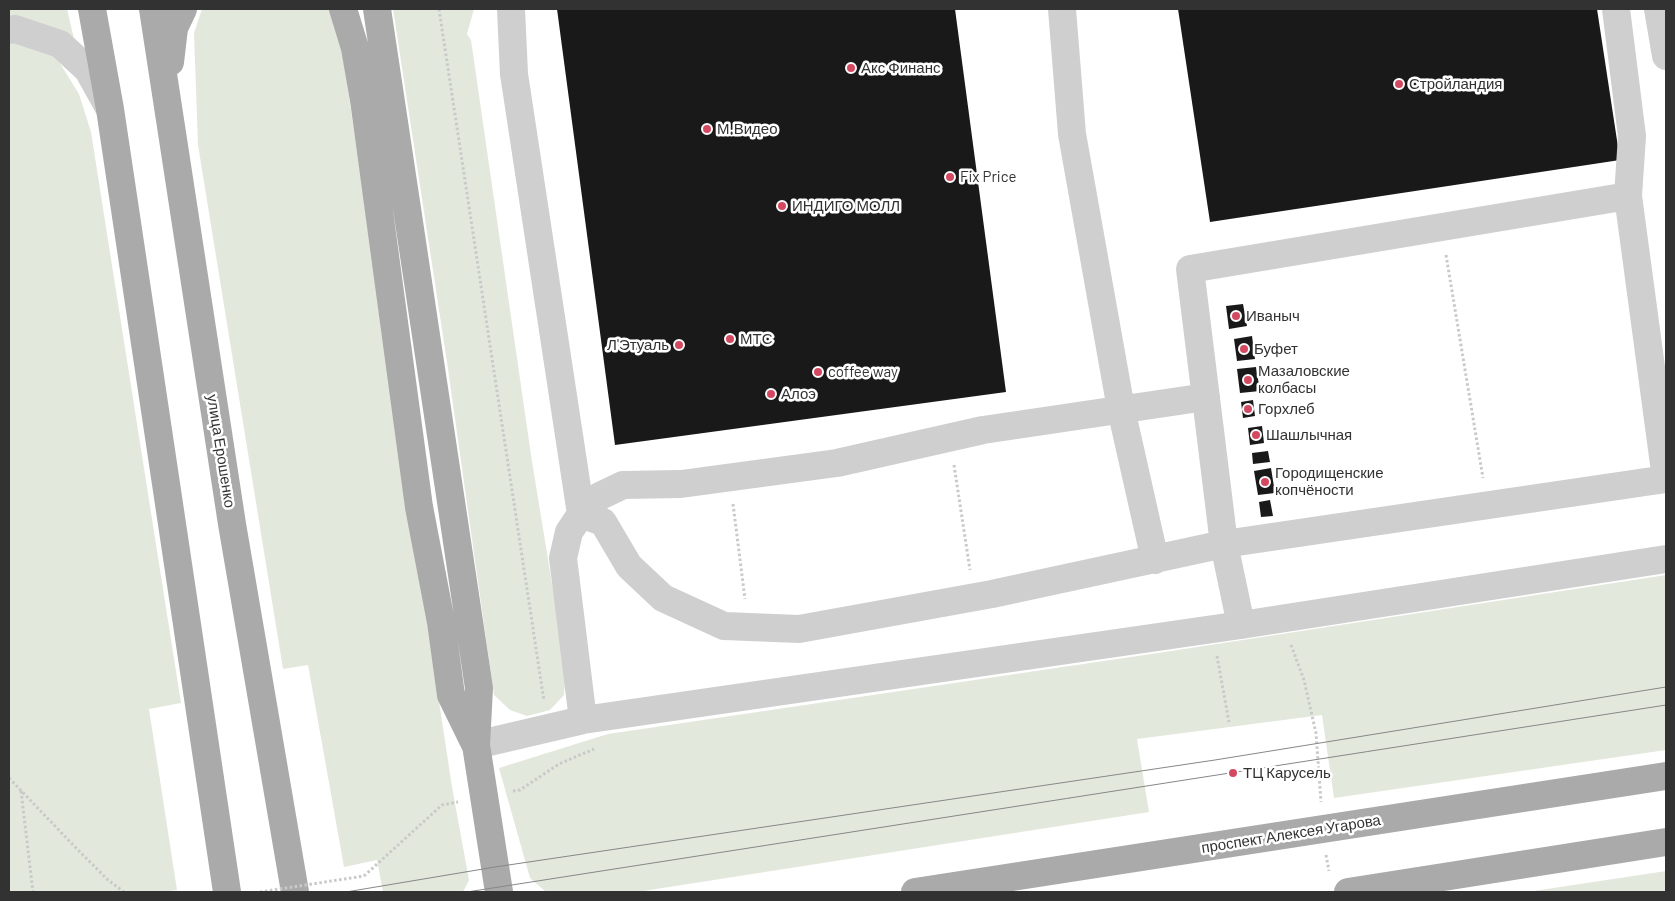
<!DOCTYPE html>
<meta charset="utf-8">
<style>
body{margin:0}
#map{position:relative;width:1675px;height:901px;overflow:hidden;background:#fff;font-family:Barlow,sans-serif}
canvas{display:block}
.frame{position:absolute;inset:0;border:10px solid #323232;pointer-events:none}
</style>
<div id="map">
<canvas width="1675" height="901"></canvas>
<div class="frame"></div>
</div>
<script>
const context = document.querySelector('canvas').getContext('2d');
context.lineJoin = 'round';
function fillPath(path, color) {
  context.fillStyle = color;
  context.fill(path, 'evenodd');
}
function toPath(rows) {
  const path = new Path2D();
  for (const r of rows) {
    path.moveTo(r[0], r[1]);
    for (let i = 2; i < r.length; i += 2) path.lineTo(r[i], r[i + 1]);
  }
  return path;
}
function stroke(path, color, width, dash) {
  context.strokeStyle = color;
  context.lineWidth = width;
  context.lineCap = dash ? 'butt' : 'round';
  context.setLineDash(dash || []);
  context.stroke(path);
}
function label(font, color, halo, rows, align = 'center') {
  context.font = font + ' Barlow,sans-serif';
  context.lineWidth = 5;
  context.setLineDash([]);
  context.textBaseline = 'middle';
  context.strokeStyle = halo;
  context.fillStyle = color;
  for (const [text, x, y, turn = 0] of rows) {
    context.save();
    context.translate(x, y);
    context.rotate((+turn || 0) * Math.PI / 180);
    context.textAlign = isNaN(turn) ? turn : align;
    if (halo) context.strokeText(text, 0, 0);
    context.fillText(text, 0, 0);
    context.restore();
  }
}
const green = toPath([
 [9,9,67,9,74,39,9,21],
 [202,9,331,9,338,21,387,358,452,787,469,880,463,892,383,892,377,860,344,867,308,665,283,669,198,145,194,33],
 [393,9,474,9,467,34,471,40,531,455,566,670,564,695,550,710,527,716,510,710,494,695,447,362],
 [9,41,42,48,58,60,79,94,91,132,181,703,149,709,177,890,163,892,9,892],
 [1666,575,1666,750,1334,798,1322,715,1137,739,1149,812,637,892,546,892,530,878,499,768,608,734,1158,653],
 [1666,871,1666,892,1527,892]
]);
const building = toPath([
 [557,9,955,9,1006,392,615,445],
 [1178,9,1597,9,1620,160,1210,222],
 [1243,304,1247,326,1229,329,1226,306],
 [1252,336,1255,359,1237,361,1234,339],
 [1256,367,1260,391,1240,393,1237,369],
 [1253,400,1255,416,1243,418,1241,402],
 [1262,426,1264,443,1250,445,1248,428],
 [1268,451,1270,462,1253,464,1252,453],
 [1271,468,1275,493,1258,495,1254,471],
 [1270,500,1273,516,1261,517,1259,502]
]);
const path = toPath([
 [439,9,544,701],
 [1446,255,1483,478],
 [954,465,970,570],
 [733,504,745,599],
 [1291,645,1304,680,1316,733,1321,802],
 [1217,656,1229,722],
 [9,778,77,849,108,880,124,892],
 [21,791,33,892],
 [513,791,520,790,559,764,594,749],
 [1326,855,1329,871],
 [364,876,442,805,458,802]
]);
const minor = toPath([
 [511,9,514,74,581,514],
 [1062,9,1072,134,1121,409,1155,560],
 [1616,9,1632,136,1628,196,1666,479],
 [1658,9,1666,56],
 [9,30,15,29,60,44,88,70,108,106],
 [581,514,603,522,629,566,663,598,724,626,799,629,992,594,1224,544,1666,479],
 [1241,625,1224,544,1190,269,1628,196],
 [583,720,563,558,569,532,581,514,600,496,623,485,681,484,837,463,983,430,1206,397],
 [476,745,583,720,1241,625,1666,559]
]);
const major = toPath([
 [92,9,110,109,227,892],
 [153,9,232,524,295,892],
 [343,9,355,48,364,100,419,507,441,622,451,695,475,744],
 [377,9,479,688,476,745,499,892],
 [170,62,174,28,183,9],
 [915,892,1666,776],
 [1348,892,1666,842]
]);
const tram = toPath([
 [346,892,495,867,1215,760,1666,687],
 [467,892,1666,705]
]);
const pathBridge = toPath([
 [260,892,364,876]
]);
const markers = [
 [851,68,5,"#d44962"],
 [1399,84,5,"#d44962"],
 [707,129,5,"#d44962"],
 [950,177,5,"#d44962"],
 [782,206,5,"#d44962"],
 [1236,316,5,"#d44962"],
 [730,339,5,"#d44962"],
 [679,345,5,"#d44962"],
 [1244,349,5,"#d44962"],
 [818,372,5,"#d44962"],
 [1248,380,5,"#d44962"],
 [771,394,5,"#d44962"],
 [1248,409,5,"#d44962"],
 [1256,435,5,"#d44962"],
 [1265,482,5,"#d44962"],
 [1233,773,5,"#d44962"]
];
const poiNames = [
 ["Акс Финанс",861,68],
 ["Стройландия",1409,84],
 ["М.Видео",717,129],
 ["Fix Price",960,177],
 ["ИНДИГО МОЛЛ",792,206],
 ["Иваныч",1246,316],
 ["МТС",740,339],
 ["Л'Этуаль",669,345,"right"],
 ["Буфет",1254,349],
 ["Мазаловские",1258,371],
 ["колбасы",1258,388],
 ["coffee way",828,372],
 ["Алоэ",781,394],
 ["Горхлеб",1258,409],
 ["Шашлычная",1266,435],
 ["Городищенские",1275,473],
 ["копчёности",1275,490],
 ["ТЦ Карусель",1243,773]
];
const streetNames = [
 ["улица Ерошенко",221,451,81],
 ["проспект Алексея Угарова",1291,834,-9]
];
fillPath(green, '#e3e8dc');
fillPath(building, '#191919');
stroke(path, '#c9c9c9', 3, [2.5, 2.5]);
stroke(minor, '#cfcfcf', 28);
stroke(major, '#aaa', 28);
stroke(tram, '#878787', 1);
stroke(pathBridge, '#c9c9c9', 3, [2.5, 2.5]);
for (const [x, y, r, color] of markers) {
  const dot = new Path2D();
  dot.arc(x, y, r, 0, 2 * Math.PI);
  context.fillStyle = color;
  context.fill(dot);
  stroke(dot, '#fff', 2);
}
label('15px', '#323232', '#fff', poiNames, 'left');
label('15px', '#323232', '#fff', streetNames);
</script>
